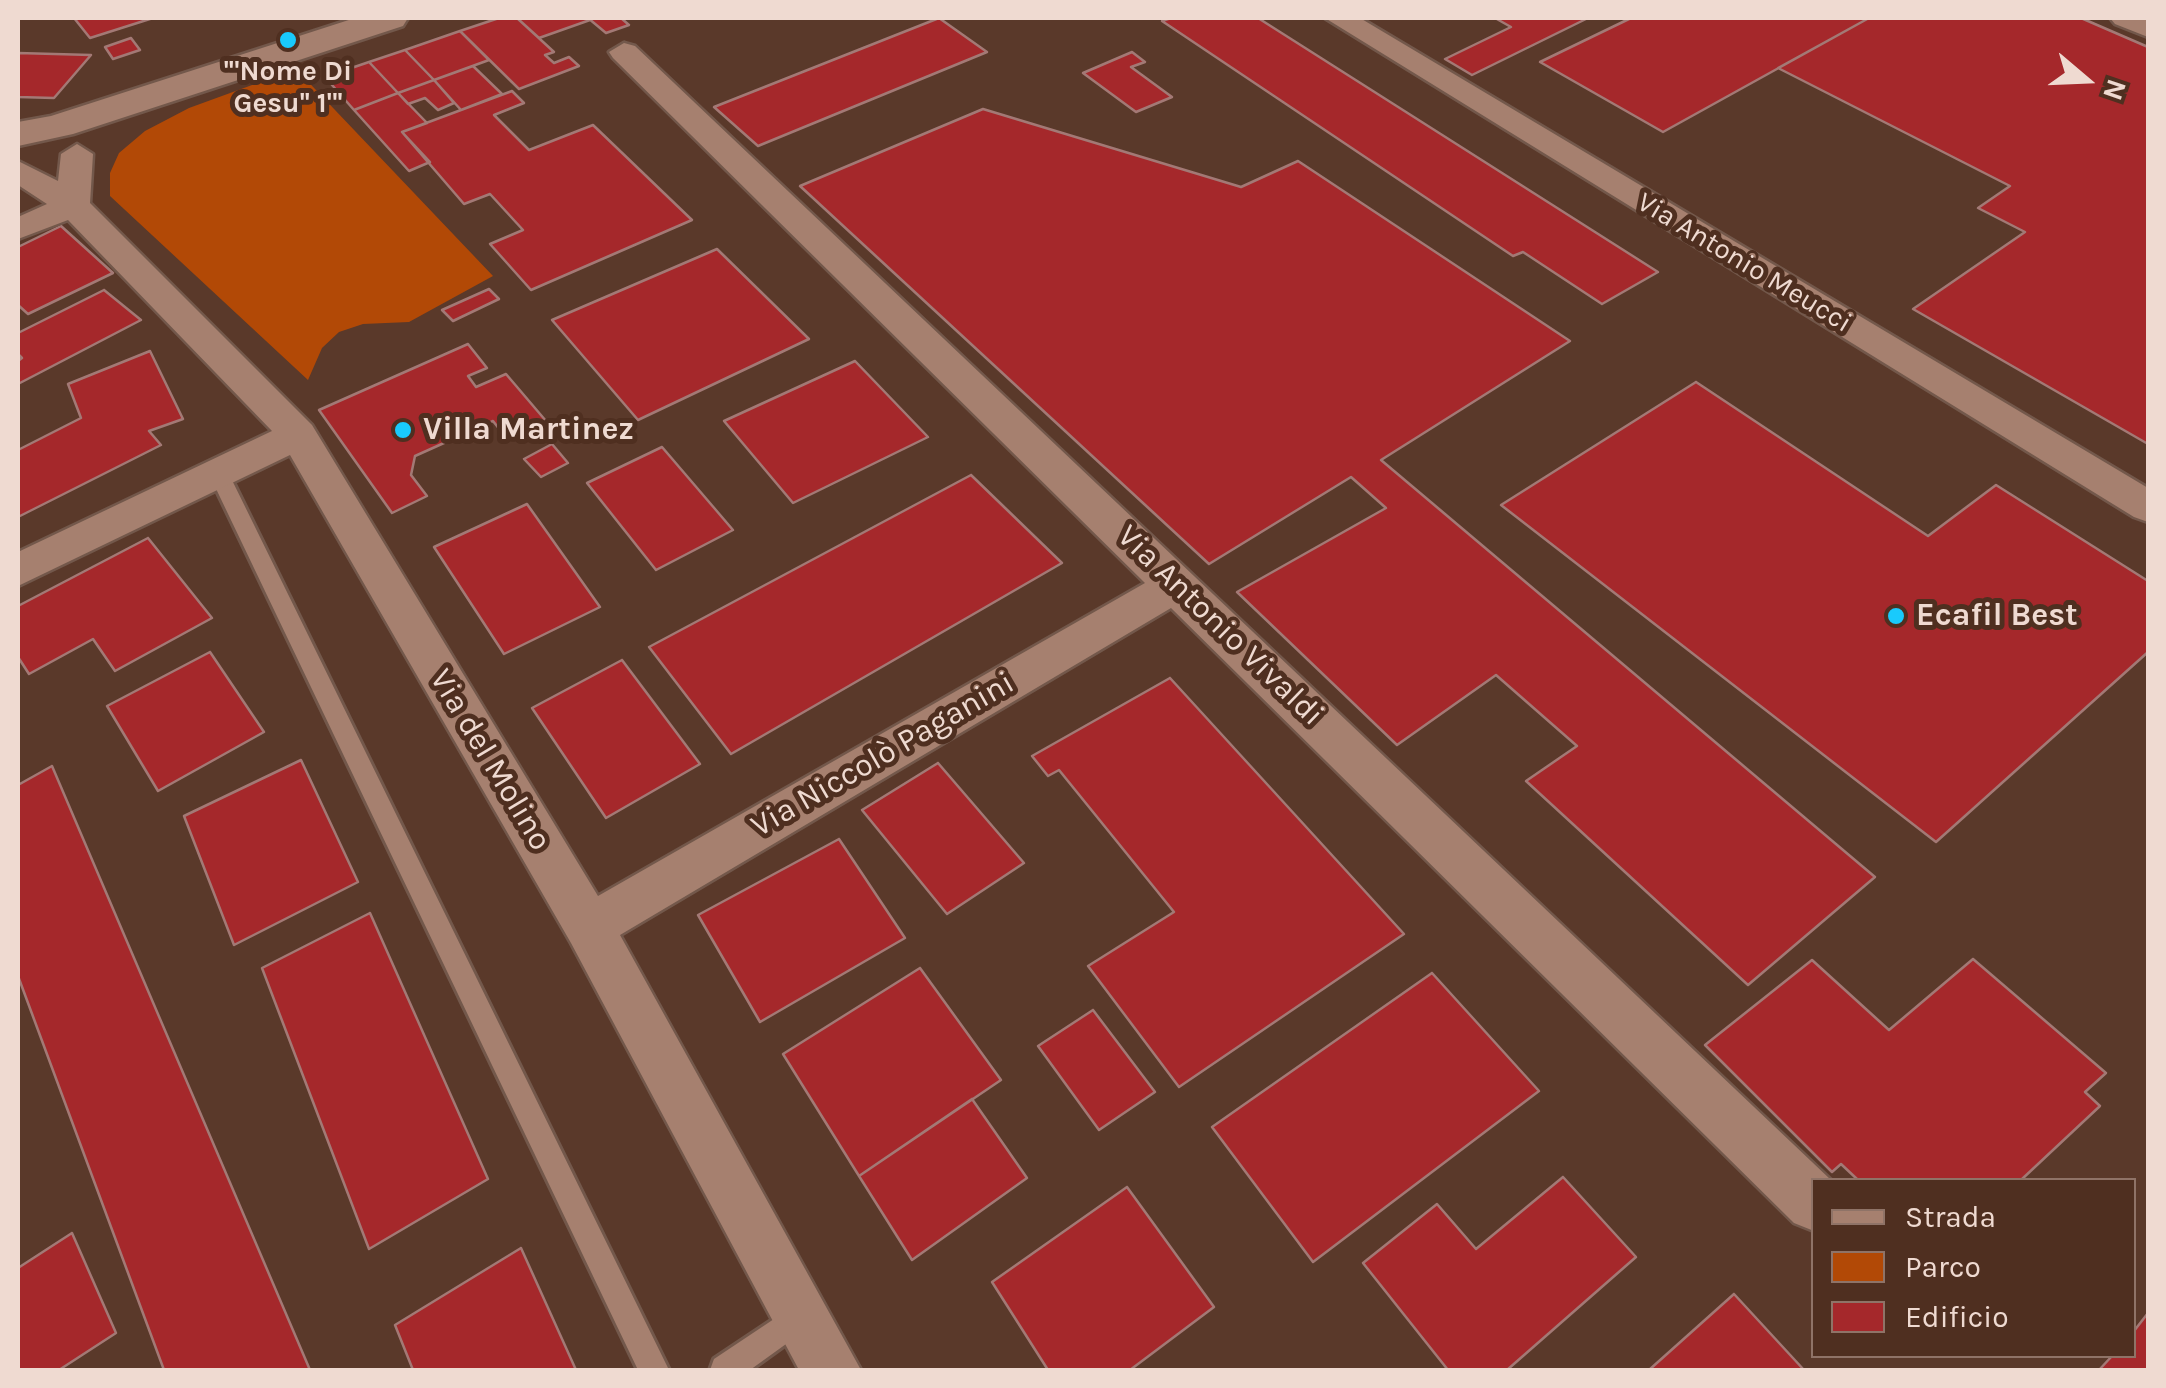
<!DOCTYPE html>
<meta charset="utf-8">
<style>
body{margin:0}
#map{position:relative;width:2166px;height:1388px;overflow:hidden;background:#5a392a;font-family:Karla,sans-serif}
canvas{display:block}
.frame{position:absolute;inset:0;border:20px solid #efdad1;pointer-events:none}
.legend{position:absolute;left:1811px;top:1178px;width:325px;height:180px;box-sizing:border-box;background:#4f2f20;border:2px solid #8f7367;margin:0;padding:12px 18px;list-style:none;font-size:30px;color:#efdad1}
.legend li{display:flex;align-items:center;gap:20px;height:50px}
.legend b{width:50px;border:2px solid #8f7367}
.north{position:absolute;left:2036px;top:30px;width:100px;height:100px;-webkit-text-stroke:8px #4f2f20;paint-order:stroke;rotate:109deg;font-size:28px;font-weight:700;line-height:40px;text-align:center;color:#efdad1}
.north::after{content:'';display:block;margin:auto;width:35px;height:45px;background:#efdad1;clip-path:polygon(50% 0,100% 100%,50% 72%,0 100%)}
</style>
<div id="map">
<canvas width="2166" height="1388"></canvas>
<div class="frame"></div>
<ul class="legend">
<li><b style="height:12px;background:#a6806f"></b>Strada</li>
<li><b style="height:28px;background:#b24906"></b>Parco</li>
<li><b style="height:28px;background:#a5282b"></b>Edificio</li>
</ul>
<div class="north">N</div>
</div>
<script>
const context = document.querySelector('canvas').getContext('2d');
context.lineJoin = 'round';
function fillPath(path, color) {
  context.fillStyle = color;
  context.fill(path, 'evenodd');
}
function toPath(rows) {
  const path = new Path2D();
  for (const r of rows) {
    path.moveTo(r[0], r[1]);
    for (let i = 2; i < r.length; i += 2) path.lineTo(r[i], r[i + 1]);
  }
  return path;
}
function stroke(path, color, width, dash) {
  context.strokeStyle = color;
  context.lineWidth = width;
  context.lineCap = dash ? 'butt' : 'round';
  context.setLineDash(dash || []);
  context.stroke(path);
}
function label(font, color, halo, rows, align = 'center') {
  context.font = font + ' Karla,sans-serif';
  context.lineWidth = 10;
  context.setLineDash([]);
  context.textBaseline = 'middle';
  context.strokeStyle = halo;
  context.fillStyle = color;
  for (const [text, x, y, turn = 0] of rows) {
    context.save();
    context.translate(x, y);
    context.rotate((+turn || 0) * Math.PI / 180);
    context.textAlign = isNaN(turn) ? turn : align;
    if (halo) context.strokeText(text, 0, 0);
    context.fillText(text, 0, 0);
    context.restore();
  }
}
const green = toPath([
 [296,69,493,276,409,322,363,324,339,332,322,348,308,380,110,196,110,173,119,153,145,131,189,108]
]);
const building = toPath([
 [74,18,153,18,90,38,74,18],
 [499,18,517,18,554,52,545,55,554,63,569,57,579,66,519,89,460,31,499,18],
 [517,18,588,18,590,20,539,38,517,18],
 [588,18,621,18,629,25,606,33,588,18],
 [939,18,987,52,758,146,714,107,939,18],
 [1171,18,1258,18,1658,272,1602,304,1523,252,1513,256,1162,21,1171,18],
 [1495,18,1588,18,1472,75,1445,59,1511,27,1495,18],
 [1631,18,1869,18,1663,132,1540,62,1631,18],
 [1869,18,2081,18,2148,47,2148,444,1913,309,2025,232,1978,208,2010,186,1778,68,1869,18],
 [460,31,489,60,434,80,405,50,460,31],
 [131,38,140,50,113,59,105,47,131,38],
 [405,50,434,80,398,93,369,62,405,50],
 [1132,52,1145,62,1131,67,1172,97,1136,112,1083,73,1132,52],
 [18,53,91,55,54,98,18,97,18,53],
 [369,62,398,93,354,110,325,77,369,62],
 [473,66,502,94,461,110,434,80,473,66],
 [434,80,454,103,438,110,425,98,408,104,398,93,434,80],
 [512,91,524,103,494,115,529,150,593,125,692,220,531,290,490,244,523,230,490,194,464,204,402,132,512,91],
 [398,93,427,123,402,132,430,162,409,171,354,110,398,93],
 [983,109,1241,187,1298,161,1570,341,1381,460,1875,877,1748,985,1526,781,1577,746,1496,675,1397,745,1237,592,1386,508,1351,477,1209,564,800,186,983,109],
 [61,226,113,273,28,314,18,305,18,247,61,226],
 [717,249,809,339,638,420,552,320,717,249],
 [489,289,499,299,453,321,442,310,489,289],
 [104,290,141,320,18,384,18,361,22,358,18,354,18,333,104,290],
 [468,344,487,368,468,376,476,387,506,374,546,421,507,439,493,421,415,456,411,475,427,496,392,513,319,410,468,344],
 [150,351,183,419,149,431,161,445,18,517,18,450,81,418,68,384,150,351],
 [855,361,928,437,793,503,724,421,855,361],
 [1696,382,1928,536,1996,485,2148,581,2148,652,1936,842,1501,505,1696,382],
 [552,444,568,463,541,477,524,459,552,444],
 [662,447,733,530,656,570,587,483,662,447],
 [971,475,1062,563,731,754,649,647,971,475],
 [527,504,600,607,504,654,434,547,527,504],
 [148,538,212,618,115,671,93,639,29,674,18,657,18,606,148,538],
 [210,652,264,732,158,791,107,706,210,652],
 [622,660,700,764,606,818,532,708,622,660],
 [1170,678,1404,934,1179,1087,1088,966,1174,912,1059,770,1048,776,1032,756,1170,678],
 [301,760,358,882,234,945,184,816,301,760],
 [938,763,1024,863,947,914,862,810,938,763],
 [52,766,310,1370,164,1370,18,976,18,785,52,766],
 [839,839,905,938,760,1022,698,915,839,839],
 [370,913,488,1179,369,1249,262,968,370,913],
 [1973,959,2106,1073,2085,1092,2100,1106,2021,1180,1858,1180,1841,1164,1832,1172,1705,1045,1812,960,1889,1030,1973,959],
 [920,968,1001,1080,859,1176,783,1054,920,968],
 [1432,973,1539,1091,1313,1262,1212,1127,1432,973],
 [1093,1010,1155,1092,1099,1130,1038,1046,1093,1010],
 [972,1099,1027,1178,912,1260,859,1176,972,1099],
 [1563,1177,1636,1257,1507,1370,1448,1370,1363,1263,1437,1204,1476,1249,1563,1177],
 [1127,1187,1214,1307,1130,1370,1048,1370,992,1282,1127,1187],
 [72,1233,116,1333,59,1370,18,1370,18,1268,72,1233],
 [521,1248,576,1370,413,1370,395,1325,521,1248],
 [1734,1294,1804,1370,1649,1370,1734,1294],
 [2148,1313,2148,1370,2099,1370,2112,1356,2134,1356,2134,1331,2148,1313]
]);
const service = toPath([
 [218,465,228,472,669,1370,638,1370,208,472,218,465],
 [801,1301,811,1306,816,1316,811,1326,750,1370,710,1370,714,1359,801,1301]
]);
const minor = toPath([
 [1325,18,1360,18,2148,488,2148,522,2134,517,1325,18],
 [2110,18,2148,18,2148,37,2115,24,2110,18],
 [624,43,635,46,1831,1180,1814,1180,1814,1231,1794,1223,1171,608,620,935,861,1370,799,1370,571,943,290,455,18,586,18,552,272,431,68,220,18,239,18,217,47,204,18,185,18,161,58,181,61,154,77,144,93,154,90,203,312,425,598,896,1145,583,613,58,609,52,624,43]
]);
const secondary = toPath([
 [355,18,408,18,403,26,73,134,18,146,18,122,51,116,355,18]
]);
const markers = [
 [288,40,10,"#19cafc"],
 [403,430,10,"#19cafc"],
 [1896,616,10,"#19cafc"]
];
const farPoinames = [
 ["'\"Nome Di",288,72],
 ["Gesu'' 1\"'",288,104]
];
const farStreetnames = [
 ["Via Antonio Meucci",1744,263,31]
];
const poiNames = [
 ["Villa Martinez",423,430],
 ["Ecafil Best",1916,616]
];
const streetNames = [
 ["Via Antonio Vivaldi",1220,626,44],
 ["Via Niccolò Paganini",883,755,-30],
 ["Via del Molino",490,760,59]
];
fillPath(green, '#b24906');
fillPath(building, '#a5282b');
stroke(building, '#a37975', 2.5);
stroke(service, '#73584b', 6);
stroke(minor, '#73584b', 5);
stroke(secondary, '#73584b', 5);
fillPath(service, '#a6806f');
fillPath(minor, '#a6806f');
fillPath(secondary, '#a6806f');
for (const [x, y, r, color] of markers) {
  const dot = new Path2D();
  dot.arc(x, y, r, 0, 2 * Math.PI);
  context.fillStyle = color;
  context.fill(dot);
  stroke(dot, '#4f2f20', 4);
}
label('bold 28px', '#efdad1', '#4f2f20', farPoinames);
label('28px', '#efdad1', '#4f2f20', farStreetnames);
label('bold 32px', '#efdad1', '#4f2f20', poiNames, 'left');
label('32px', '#efdad1', '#4f2f20', streetNames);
</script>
